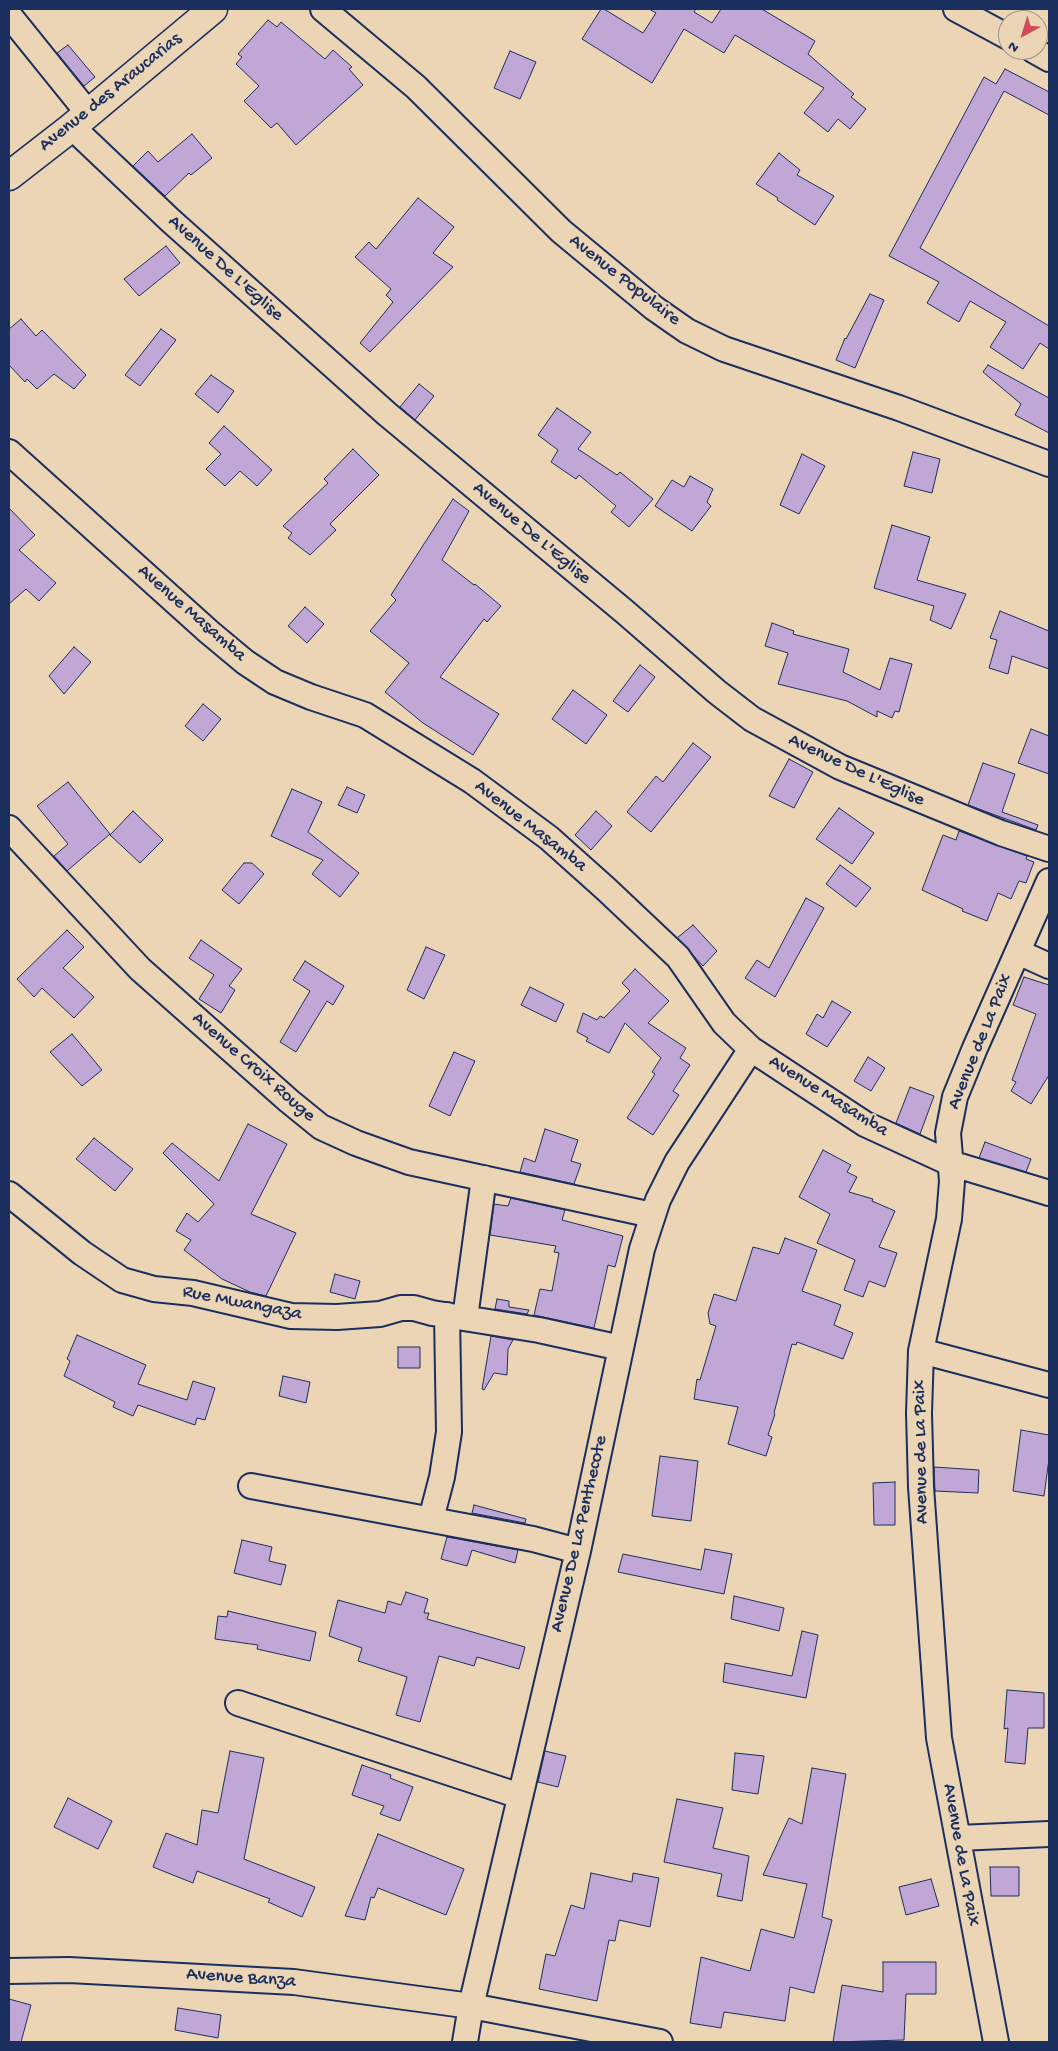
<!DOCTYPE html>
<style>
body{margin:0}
#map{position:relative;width:1058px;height:2051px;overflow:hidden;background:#ecd5b5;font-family:"Gochi Hand",sans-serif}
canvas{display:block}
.frame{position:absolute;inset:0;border:10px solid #1b2f5e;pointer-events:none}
.north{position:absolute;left:998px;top:10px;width:50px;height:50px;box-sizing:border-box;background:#ecd5b5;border:1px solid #989392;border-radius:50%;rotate:219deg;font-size:14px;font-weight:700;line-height:20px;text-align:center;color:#1b2f5e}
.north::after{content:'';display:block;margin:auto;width:18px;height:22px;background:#d1495b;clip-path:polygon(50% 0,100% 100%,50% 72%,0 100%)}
</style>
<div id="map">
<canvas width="1058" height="2051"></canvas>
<div class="frame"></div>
<div class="north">N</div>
</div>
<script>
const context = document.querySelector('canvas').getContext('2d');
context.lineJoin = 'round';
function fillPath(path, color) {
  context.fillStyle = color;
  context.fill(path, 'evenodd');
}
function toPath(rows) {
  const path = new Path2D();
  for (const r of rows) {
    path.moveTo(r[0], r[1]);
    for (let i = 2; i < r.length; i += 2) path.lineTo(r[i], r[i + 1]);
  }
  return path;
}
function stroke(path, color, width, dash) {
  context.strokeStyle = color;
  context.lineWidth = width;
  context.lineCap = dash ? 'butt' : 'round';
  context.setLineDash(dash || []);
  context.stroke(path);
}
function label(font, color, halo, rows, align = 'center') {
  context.font = font + ' "Gochi Hand",sans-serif';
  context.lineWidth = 4;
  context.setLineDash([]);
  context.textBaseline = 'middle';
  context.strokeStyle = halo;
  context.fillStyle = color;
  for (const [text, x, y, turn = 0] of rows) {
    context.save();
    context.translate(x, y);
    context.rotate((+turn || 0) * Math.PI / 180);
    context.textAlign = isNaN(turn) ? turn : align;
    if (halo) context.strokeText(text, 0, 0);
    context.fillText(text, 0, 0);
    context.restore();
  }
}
const building = toPath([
 [601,9,604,9,643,33,656,13,649,9,696,9,694,12,712,23,721,9,762,9,815,41,808,54,854,94,851,97,866,109,850,129,838,119,828,132,804,113,824,88,735,35,724,53,684,29,652,83,582,39,601,9],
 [268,20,277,27,281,22,325,59,333,50,352,67,349,69,363,85,296,145,277,123,271,128,244,101,259,86,236,64,242,57,238,54,268,20],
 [68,45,95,77,84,86,57,53,68,45],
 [510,51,536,62,520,99,494,88,510,51],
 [1005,69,1049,92,1049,115,1004,91,920,248,1049,326,1049,349,1040,343,1023,369,990,347,1006,322,970,301,959,322,927,303,939,282,889,256,984,77,996,84,1005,69],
 [192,134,212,158,191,175,189,173,165,196,133,166,148,151,158,162,192,134],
 [779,153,800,170,797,175,834,196,815,225,777,200,778,198,756,184,779,153],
 [418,198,454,227,433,253,453,267,370,352,360,343,393,302,386,295,391,289,355,257,369,242,376,249,418,198],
 [166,246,180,263,139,296,124,279,166,246],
 [870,294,884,300,855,368,836,360,845,338,846,339,870,294],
 [21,319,36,336,42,330,86,375,74,389,54,374,37,389,27,379,25,382,9,365,9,329,21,319],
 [161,329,176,340,140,386,125,375,161,329],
 [988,365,1049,398,1049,433,1015,415,1021,404,983,372,988,365],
 [211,375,234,391,218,413,195,394,211,375],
 [419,384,434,396,415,420,400,407,419,384],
 [557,408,591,432,578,449,617,475,620,472,653,499,629,527,611,512,616,506,579,475,576,479,551,462,558,450,538,435,557,408],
 [224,426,272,470,257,486,240,471,225,486,206,469,221,454,209,443,224,426],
 [353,449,379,475,330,524,336,530,310,555,288,538,292,533,283,526,328,483,324,479,353,449],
 [913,452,940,459,932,493,904,486,913,452],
 [802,454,825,466,799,514,780,505,802,454],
 [690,476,713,489,707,502,711,506,692,531,655,506,672,480,684,487,690,476],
 [453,499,469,511,442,560,474,585,475,584,501,606,487,622,484,619,440,677,499,714,473,755,423,723,385,692,409,663,370,631,396,600,391,595,453,499],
 [9,508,35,535,19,550,56,583,39,601,26,589,9,604,9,508],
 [892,525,930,537,917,580,966,594,951,629,930,620,934,606,874,588,892,525],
 [305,607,324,624,307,643,288,626,305,607],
 [1000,611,1049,631,1049,669,1012,656,1008,674,989,668,997,640,990,638,1000,611],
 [772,623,794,631,793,634,849,649,843,672,880,690,890,658,912,664,899,712,895,711,892,718,877,711,877,717,847,701,778,684,788,653,765,646,772,623],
 [74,647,91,662,64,694,49,676,74,647],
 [640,665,655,677,628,712,613,701,640,665],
 [573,690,607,715,586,744,552,719,573,690],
 [203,704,221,719,203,741,185,726,203,704],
 [1031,729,1049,736,1049,774,1018,763,1031,729],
 [693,743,711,757,651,832,627,812,656,776,663,782,693,743],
 [789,759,813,772,794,808,769,796,789,759],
 [983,763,1015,774,1002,812,1038,825,1036,830,968,805,983,763],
 [68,782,110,834,67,871,54,856,68,844,37,806,68,782],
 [347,787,365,795,357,813,338,805,347,787],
 [292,789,322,802,308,832,359,873,340,897,312,874,323,860,271,836,292,789],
 [839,808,874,833,852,864,816,839,839,808],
 [133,811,163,840,140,863,110,835,133,811],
 [596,811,612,826,591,850,575,835,596,811],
 [959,831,1027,856,1026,859,1034,862,1026,883,1019,881,1011,899,998,893,987,921,962,911,963,909,922,890,943,835,956,840,959,831],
 [244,863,252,863,264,874,239,904,222,890,244,863],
 [840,865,871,888,856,907,826,884,840,865],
 [806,898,824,908,775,997,745,978,757,960,769,968,806,898],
 [693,925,717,951,703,966,677,938,693,925],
 [67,930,84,947,63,968,94,997,74,1018,42,988,34,997,17,979,67,930],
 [201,940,242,969,229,986,235,990,221,1013,199,999,214,975,189,958,201,940],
 [426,947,445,955,424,999,407,990,426,947],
 [305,961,344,986,333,1005,327,1001,296,1052,280,1042,310,991,293,980,305,961],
 [635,969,669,1001,648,1023,686,1048,680,1058,690,1065,673,1091,679,1095,653,1135,627,1118,655,1074,652,1072,661,1058,625,1023,609,1053,586,1041,588,1038,577,1032,583,1013,597,1020,600,1016,604,1018,630,991,622,983,635,969],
 [1024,977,1049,985,1049,1075,1031,1104,1011,1091,1016,1082,1012,1080,1036,1014,1013,1005,1024,977],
 [530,987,564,1004,556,1022,521,1005,530,987],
 [832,1001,851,1012,827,1047,806,1034,817,1014,823,1018,832,1001],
 [72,1034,102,1070,82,1086,50,1052,72,1034],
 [454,1052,475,1061,450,1116,429,1106,454,1052],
 [868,1057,885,1068,871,1091,854,1081,868,1057],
 [910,1087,934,1096,920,1134,896,1123,910,1087],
 [248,1124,287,1144,251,1214,296,1233,266,1296,250,1292,222,1279,184,1250,191,1240,176,1231,187,1213,198,1222,214,1204,163,1153,172,1143,219,1181,248,1124],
 [545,1129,578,1140,571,1161,581,1164,574,1184,520,1172,524,1158,535,1162,545,1129],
 [94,1138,133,1169,115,1191,76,1159,94,1138],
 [985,1142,1031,1159,1026,1172,979,1158,985,1142],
 [823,1150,851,1165,847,1172,857,1177,849,1192,873,1199,872,1201,895,1211,879,1247,897,1253,885,1287,869,1281,863,1297,844,1290,855,1260,817,1243,830,1214,799,1197,823,1150],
 [511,1198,565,1210,562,1220,623,1236,615,1267,608,1265,594,1328,534,1315,540,1289,552,1291,559,1253,554,1252,556,1246,490,1235,494,1204,508,1206,511,1198],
 [785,1238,817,1250,802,1291,841,1305,834,1325,853,1333,843,1359,797,1342,796,1345,792,1344,774,1413,775,1414,768,1435,772,1437,766,1456,728,1444,738,1407,694,1399,697,1379,700,1380,716,1326,710,1324,708,1313,714,1294,736,1301,753,1247,779,1254,785,1238],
 [335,1274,360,1281,355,1299,330,1292,335,1274],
 [497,1299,509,1301,509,1307,529,1310,527,1314,495,1309,497,1299],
 [77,1335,146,1365,138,1384,187,1400,193,1381,215,1388,205,1420,197,1418,195,1425,138,1405,133,1416,113,1407,115,1402,64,1376,70,1361,67,1359,77,1335],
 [491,1336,513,1340,508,1349,507,1375,494,1373,484,1390,482,1389,491,1336],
 [398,1347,420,1347,420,1368,398,1368,398,1347],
 [283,1376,310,1382,306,1403,279,1396,283,1376],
 [1021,1430,1049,1435,1049,1459,1044,1496,1013,1491,1021,1430],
 [660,1456,698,1461,691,1521,652,1516,660,1456],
 [934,1467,979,1470,978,1493,935,1491,934,1467],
 [895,1482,895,1525,874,1525,873,1483,895,1482],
 [474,1505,526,1519,525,1523,472,1513,474,1505],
 [447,1537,518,1550,515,1563,472,1550,467,1566,441,1559,447,1537],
 [242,1540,272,1547,269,1561,286,1565,281,1585,234,1573,242,1540],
 [705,1549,732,1554,724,1594,618,1572,623,1554,701,1570,705,1549],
 [406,1592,428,1599,424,1613,429,1613,427,1619,525,1647,519,1669,477,1657,474,1666,439,1656,420,1722,396,1715,407,1677,358,1661,362,1648,329,1636,338,1600,385,1613,388,1601,401,1605,406,1592],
 [734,1596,784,1608,779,1631,731,1619,734,1596],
 [228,1611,316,1632,310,1661,257,1649,258,1645,215,1639,218,1616,227,1617,228,1611],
 [802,1631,818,1635,806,1698,723,1682,725,1663,792,1676,802,1631],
 [1007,1690,1044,1693,1044,1728,1028,1728,1025,1764,1005,1762,1008,1728,1004,1729,1007,1690],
 [230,1751,264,1758,244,1859,315,1887,302,1917,268,1902,270,1899,197,1871,193,1883,153,1867,166,1833,197,1845,202,1810,218,1813,230,1751],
 [545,1751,566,1756,558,1787,538,1782,545,1751],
 [735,1753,764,1756,758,1794,732,1790,735,1753],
 [362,1765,391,1775,390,1778,413,1787,400,1821,380,1814,384,1806,352,1795,362,1765],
 [812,1768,846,1774,822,1917,832,1920,814,1993,790,1987,785,2021,724,2012,721,2028,690,2023,701,1957,750,1971,761,1929,794,1938,807,1884,763,1875,789,1818,802,1824,812,1768],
 [68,1798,112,1821,98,1849,54,1827,68,1798],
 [677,1799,723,1808,713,1848,749,1856,742,1901,717,1896,722,1874,664,1862,677,1799],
 [378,1834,464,1869,446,1915,378,1888,374,1898,371,1897,365,1920,345,1916,378,1834],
 [990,1867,1019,1867,1019,1896,991,1896,990,1867],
 [591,1873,632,1882,633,1873,659,1878,650,1927,619,1920,615,1941,609,1940,597,2001,539,1989,546,1954,555,1956,571,1905,584,1909,591,1873],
 [931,1879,939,1906,906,1915,899,1887,931,1879],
 [883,1962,936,1962,936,1994,906,1994,904,2040,833,2042,842,1985,883,1992,883,1962],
 [9,1999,31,2005,21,2042,9,2042,9,1999],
 [178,2008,221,2015,218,2038,175,2030,178,2008]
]);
const street = toPath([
 [323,9,416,87,561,231,654,308,687,331,724,349,899,408,1049,464],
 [956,9,1008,37],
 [9,15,88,113],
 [1033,50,1049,59],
 [72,127,170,220,387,414,625,612,717,692,752,719,840,767,1001,833,1049,849],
 [9,452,209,632,245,662,275,682,311,697,365,715,472,781,549,838,606,889,678,957,724,1023,751,1049,865,1124,950,1163,1049,1193],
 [9,828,140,969,289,1101,321,1127,356,1143,409,1162,652,1215],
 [1018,952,1049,966],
 [9,1194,82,1253,122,1280,154,1289,193,1293,291,1316,337,1317,380,1314,401,1308,414,1308,432,1313,539,1330,621,1348],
 [465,1318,484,1178],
 [921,1351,1049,1385],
 [251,1486,533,1539,578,1551],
 [431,1519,442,1477,449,1432,447,1315],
 [238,1703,520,1796],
 [958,1838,1049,1834],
 [9,1971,69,1970,294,1982,471,2006,660,2042],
 [465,2042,471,2006,578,1551,642,1249,658,1200,677,1162,751,1049],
 [996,2042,939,1738,921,1487,919,1413,921,1351,949,1219,952,1181,948,1133,955,1097,975,1048,1049,881]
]);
const secondary = toPath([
 [9,176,72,127,213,9]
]);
const streetNames = [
 ["Avenue des Araucarias",111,93,-39],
 ["Avenue De L'Eglise",225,269,42],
 ["Avenue Populaire",624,281,38],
 ["Avenue De L'Eglise",531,534,40],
 ["Avenue Masamba",191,614,41],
 ["Avenue De L'Eglise",856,771,25],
 ["Avenue Masamba",530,827,38],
 ["Avenue de La Paix",981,1042,-68],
 ["Avenue Croix Rouge",253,1068,41],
 ["Avenue Masamba",828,1097,32],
 ["Rue Mwangaza",242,1304,11],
 ["Avenue de La Paix",922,1452,-91],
 ["Avenue De La Penthecote",580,1534,-77],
 ["Avenue de La Paix",960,1855,80],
 ["Avenue Banza",241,1979,4]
];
fillPath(building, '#c0a7d5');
stroke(building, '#1b2f5e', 1);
stroke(street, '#1b2f5e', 28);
stroke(secondary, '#1b2f5e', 31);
stroke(street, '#ecd5b5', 24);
stroke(secondary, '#ecd5b5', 28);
label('19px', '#1b2f5e', '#ecd5b5', streetNames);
</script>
